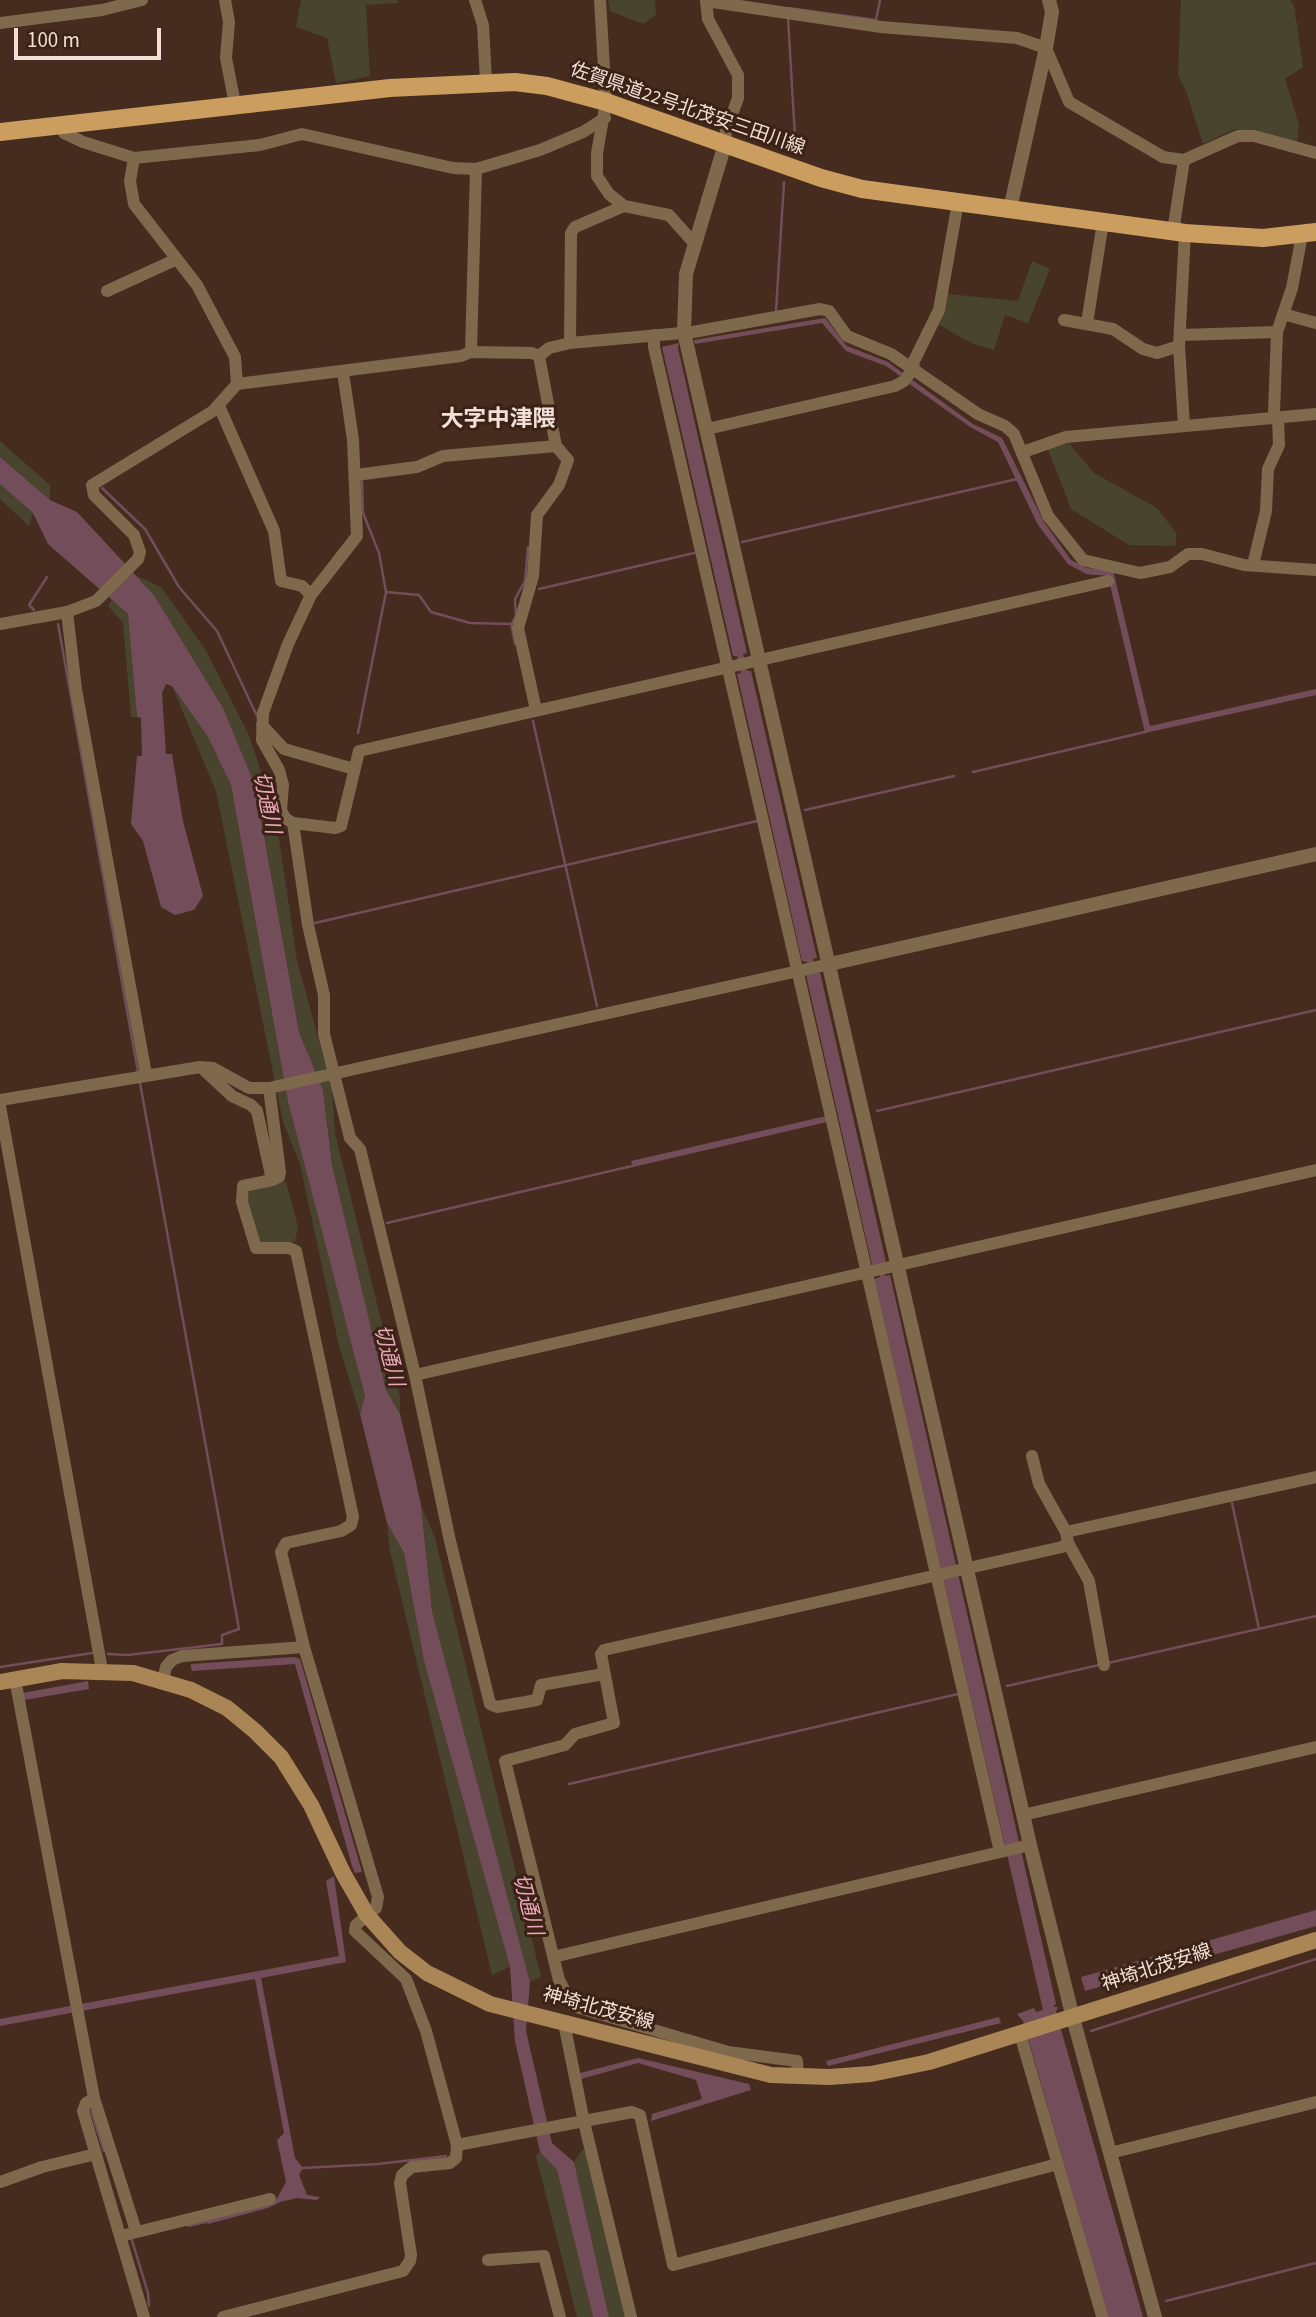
<!DOCTYPE html>
<meta charset="utf-8">
<style>
body{margin:0}
#map{position:relative;width:1316px;height:2317px;overflow:hidden;background:#452c1f;font-family:"Source Sans 3",sans-serif}
canvas{display:block}
.scale{position:absolute;left:14px;top:28px;width:147px;height:32px;box-sizing:border-box;border:4px solid #f1e0d8;border-top:0;padding-left:9px;font-size:21px;line-height:24px;white-space:nowrap;color:#f1e0d8;-webkit-text-stroke:5px #3b2215;paint-order:stroke}
</style>
<div id="map">
<canvas width="1316" height="2317"></canvas>
<div class="scale">100 m</div>
</div>
<script>
const context = document.querySelector('canvas').getContext('2d');
context.lineJoin = 'round';
function fillPath(path, color) {
  context.fillStyle = color;
  context.fill(path, 'evenodd');
}
function toPath(rows) {
  const path = new Path2D();
  for (const r of rows) {
    path.moveTo(r[0], r[1]);
    for (let i = 2; i < r.length; i += 2) path.lineTo(r[i], r[i + 1]);
  }
  return path;
}
function stroke(path, color, width, dash) {
  context.strokeStyle = color;
  context.lineWidth = width;
  context.lineCap = dash ? 'butt' : 'round';
  context.setLineDash(dash || []);
  context.stroke(path);
}
function label(font, color, halo, rows, align = 'center') {
  context.font = font + ' "Source Sans 3","Noto Sans JP",sans-serif';
  context.lineWidth = 6;
  context.setLineDash([]);
  context.textBaseline = 'middle';
  context.strokeStyle = halo;
  context.fillStyle = color;
  for (const [text, x, y, turn = 0] of rows) {
    context.save();
    context.translate(x, y);
    context.rotate((+turn || 0) * Math.PI / 180);
    context.textAlign = isNaN(turn) ? turn : align;
    if (halo) context.strokeText(text, 0, 0);
    context.fillText(text, 0, 0);
    context.restore();
  }
}
const green = toPath([
 [301,0,397,0,398,3,366,5,370,76,336,83,327,38,296,27],
 [608,0,655,0,656,15,643,24,610,11],
 [1181,0,1290,0,1294,5,1303,67,1285,79,1299,125,1297,143,1235,129,1203,144,1187,94,1178,75],
 [1032,261,1050,269,1028,323,1005,315,994,350,973,344,939,325,948,294,1018,301],
 [0,441,50,485,50,500,0,457],
 [1069,443,1094,473,1157,508,1177,534,1175,546,1129,545,1071,509,1048,449],
 [0,484,33,513,29,526,0,499],
 [137,576,161,587,205,649,249,735,276,818,297,960,332,1089,335,1133,400,1397,400,1414,386,1390,332,1165,323,1090,299,1032,255,785,223,708,154,595],
 [112,600,128,614,131,628,137,717,131,717,123,623,108,606],
 [172,686,208,737,231,785,288,1102,365,1396,360,1414,339,1346,300,1164,283,1122,216,791],
 [286,1182,298,1227,295,1242,260,1243,247,1199,251,1189],
 [421,1505,435,1538,541,1977,530,1982,432,1611],
 [387,1523,404,1553,424,1661,510,1967,492,1975,390,1551],
 [584,2148,626,2317,609,2317,574,2162],
 [540,2152,557,2170,593,2317,577,2317,536,2156]
]);
const water = toPath([
 [825,318,847,346,888,362,903,373,900,376,886,366,846,351,822,323,695,344,694,340],
 [679,343,678,348,747,653,743,654,747,671,751,671,817,958,813,959,815,972,820,972,886,1262,882,1263,885,1276,890,1275,1056,2004,1053,2007,1058,2007,1056,2012,1143,2317,1108,2317,1023,2021,1017,2014,1034,2008,1036,2012,1043,2010,874,1279,880,1277,877,1264,872,1265,806,975,810,974,807,962,802,961,737,674,741,673,737,656,733,656,662,347],
 [911,379,973,424,1002,438,1044,522,1071,560,1087,568,1113,570,1150,726,1316,689,1316,695,1145,733,1108,576,1086,574,1068,564,1038,525,998,442,970,427,908,383],
 [0,457,50,500,77,512,154,595,223,708,255,785,299,1032,323,1090,332,1165,386,1390,400,1414,414,1473,421,1505,432,1611,530,1982,526,2031,552,2143,574,2162,609,2317,593,2317,557,2170,540,2152,515,2041,510,1967,424,1661,404,1553,387,1523,360,1414,365,1396,288,1102,231,785,208,737,172,686,166,684,162,693,166,754,172,754,183,821,203,896,194,910,175,915,161,907,143,841,131,824,137,756,142,756,141,718,137,717,128,614,48,544,33,513,0,484],
 [826,1116,827,1122,633,1167,631,1161],
 [294,1657,300,1659,362,1872,355,1873,352,1866,295,1664,192,1671,191,1668,191,1664],
 [88,1681,89,1689,24,1700,23,1693],
 [334,1876,346,1962,261,1978,295,2158,303,2168,299,2175,307,2195,320,2197,317,2200,297,2198,280,2202,268,2208,208,2224,203,2221,275,2202,286,2182,277,2140,284,2133,255,1979,0,2026,0,2019,339,1956,326,1881],
 [1316,1910,1316,1926,1085,1991,1081,1977],
 [999,2017,1001,2023,828,2066,826,2061],
 [638,2058,749,2084,751,2090,651,2121,652,2114,702,2099,696,2080,638,2063,581,2079,580,2073]
]);
const stream = toPath([
 [788,8,876,20,880,0],
 [788,18,795,137,805,149],
 [776,311,784,182],
 [362,479,363,513,379,553,386,592,419,595,431,612,470,623,511,624,515,644],
 [102,488,145,529,179,587,217,631,257,716],
 [742,542,1017,479],
 [539,589,694,553],
 [34,610,29,605,47,577],
 [512,623,516,616,515,599,525,581,528,547],
 [58,624,138,1072],
 [533,721,597,1006],
 [358,733,386,592],
 [973,772,1145,732],
 [805,810,954,776],
 [315,923,757,821],
 [877,1111,1316,1010],
 [387,1223,632,1166],
 [1232,1503,1259,1629],
 [108,1654,128,1655,222,1644,222,1635,239,1629,140,1083],
 [1108,1663,1316,1616],
 [0,1667,92,1653],
 [1007,1686,1099,1665],
 [569,1784,958,1694],
 [1091,2031,1316,1959],
 [91,2111,104,2151],
 [303,2168,378,2164,446,2156],
 [188,2226,205,2222],
 [131,2237,148,2293,149,2306],
 [1166,2301,1316,2263]
]);
const minor = toPath([
 [225,0,229,22,226,58,235,104],
 [475,0,483,25,486,81],
 [600,0,606,102,597,153,597,176,609,194,624,206,669,215,694,243],
 [0,23,102,10,142,0],
 [62,125,64,133,83,142,134,158,260,145,302,134,453,168,476,169,540,150,583,132,605,118],
 [725,144,726,131,738,98,738,75,708,19,706,1,881,27,1017,38,1046,48,1069,102,1163,157,1184,160,1238,136,1254,136,1316,153],
 [1184,160,1174,225,1185,233,1179,346,1184,425],
 [107,291,177,259],
 [1283,314,1316,323],
 [1064,320,1113,329,1143,349,1157,353,1179,346],
 [1087,323,1103,222],
 [654,335,654,347,1000,1852],
 [1181,335,1277,332],
 [570,343,571,233,575,227,624,206],
 [471,352,476,169],
 [539,356,549,348,570,343,693,332,820,309,829,311,847,336,891,354,978,414,1005,426,1014,434,1048,516,1083,560,1140,573,1170,567,1188,554,1202,554,1244,565,1316,570],
 [343,372,353,440,357,536,311,595,288,644,263,713,262,740,279,770,283,785,281,810,285,818,293,823,335,828,341,826,359,751,1108,581],
 [237,384,461,356,471,352,532,353,539,356],
 [219,406,274,531,281,581,302,586,311,595],
 [707,429,895,386,904,381,913,369,914,361,939,310,958,202],
 [1023,452,1066,437,1316,414],
 [356,475,417,467,443,456,556,446],
 [1253,565,1266,511,1268,469,1279,445,1278,419,1274,412,1277,332,1292,288,1302,235],
 [67,612,76,689,146,1074],
 [0,624,67,612,96,601,138,559,140,552,134,535,94,495,92,485,213,411,237,384,235,357,197,285,134,204,130,181,134,158],
 [536,710,518,628,533,576,537,515,559,485,568,460,556,446,539,356],
 [262,725,284,749,354,769],
 [293,823,308,925,324,995,324,1034,350,1138,360,1149,415,1375,450,1541,490,1704,497,1707,537,1700,541,1685,604,1674],
 [201,1067,232,1096,251,1105,257,1111,272,1180],
 [0,1100,200,1067,213,1068,249,1088,269,1088,830,964],
 [0,1106,102,1670],
 [415,1375,1316,1170],
 [1032,1456,1039,1484,1066,1532],
 [1068,1543,1089,1581,1104,1665],
 [15,1679,94,2098,86,2103,83,2111,144,2317],
 [163,1680,166,1667,172,1660,182,1656,304,1647],
 [1023,1815,1316,1747],
 [553,1957,1030,1845],
 [564,2023,584,2122,631,2317],
 [1020,2034,1102,2316],
 [798,2077,797,2061,728,2052,573,2006,559,1980,505,1761,565,1745,575,1734,614,1723,601,1654,604,1650,1062,1547,1068,1543,1066,1532,1316,1477],
 [94,2098,136,2231],
 [457,2145,632,2112,640,2115,673,2265,1058,2164],
 [1110,2153,1316,2102],
 [0,2182,42,2167,96,2154],
 [121,2236,270,2199],
 [488,2260,544,2256,560,2317],
 [223,2317,403,2271,410,2261,411,2255,400,2183,402,2175,412,2167,450,2163,456,2158,457,2145,426,2031,406,1979,355,1931,356,1925,376,1908,378,1897,304,1647,281,1552,286,1543,341,1531,351,1525,353,1517,296,1251,289,1248,256,1248,242,1202,243,1186,272,1180,279,1177,280,1172,269,1088]
]);
const tertiary = toPath([
 [725,144,686,274,684,332,1030,1845,1073,2018,1155,2317],
 [1010,209,1046,48,1052,12,1049,0],
 [830,964,1316,854]
]);
const secondary = toPath([
 [0,1682,62,1671,133,1673,191,1690,227,1708,255,1731,281,1757,311,1805,343,1873,367,1915,400,1952,427,1973,490,2004,771,2075,829,2077,871,2074,929,2062,1316,1940]
]);
const primary = toPath([
 [0,132,390,88,515,82,547,86,606,102,821,178,862,189,1185,233,1263,238,1316,232]
]);
const streetNames = [
 ["佐賀県道22号北茂安三田川線",687,110,19],
 ["神埼北茂安線",1157,1969,-18],
 ["神埼北茂安線",598,2010,15]
];
const waterNames = [
 ["切通川",265,803,78],
 ["切通川",387,1356,75],
 ["切通川",526,1905,75]
];
const quarterNames = [
 ["大字中津隈",498,421]
];
fillPath(green, '#48442e');
fillPath(water, '#734d59');
stroke(stream, '#734d59', 2.5);
stroke(minor, '#7f694c', 12);
stroke(tertiary, '#7f694c', 14);
stroke(secondary, '#aa8657', 16);
stroke(primary, '#cb9d5e', 18);
label('19px', '#f1e0d8', '#3b2215', streetNames);
label('italic 21px', '#eba7bd', '#3b2215', waterNames);
label('bold 23px', '#f1e0d8', '#3b2215', quarterNames);
</script>
